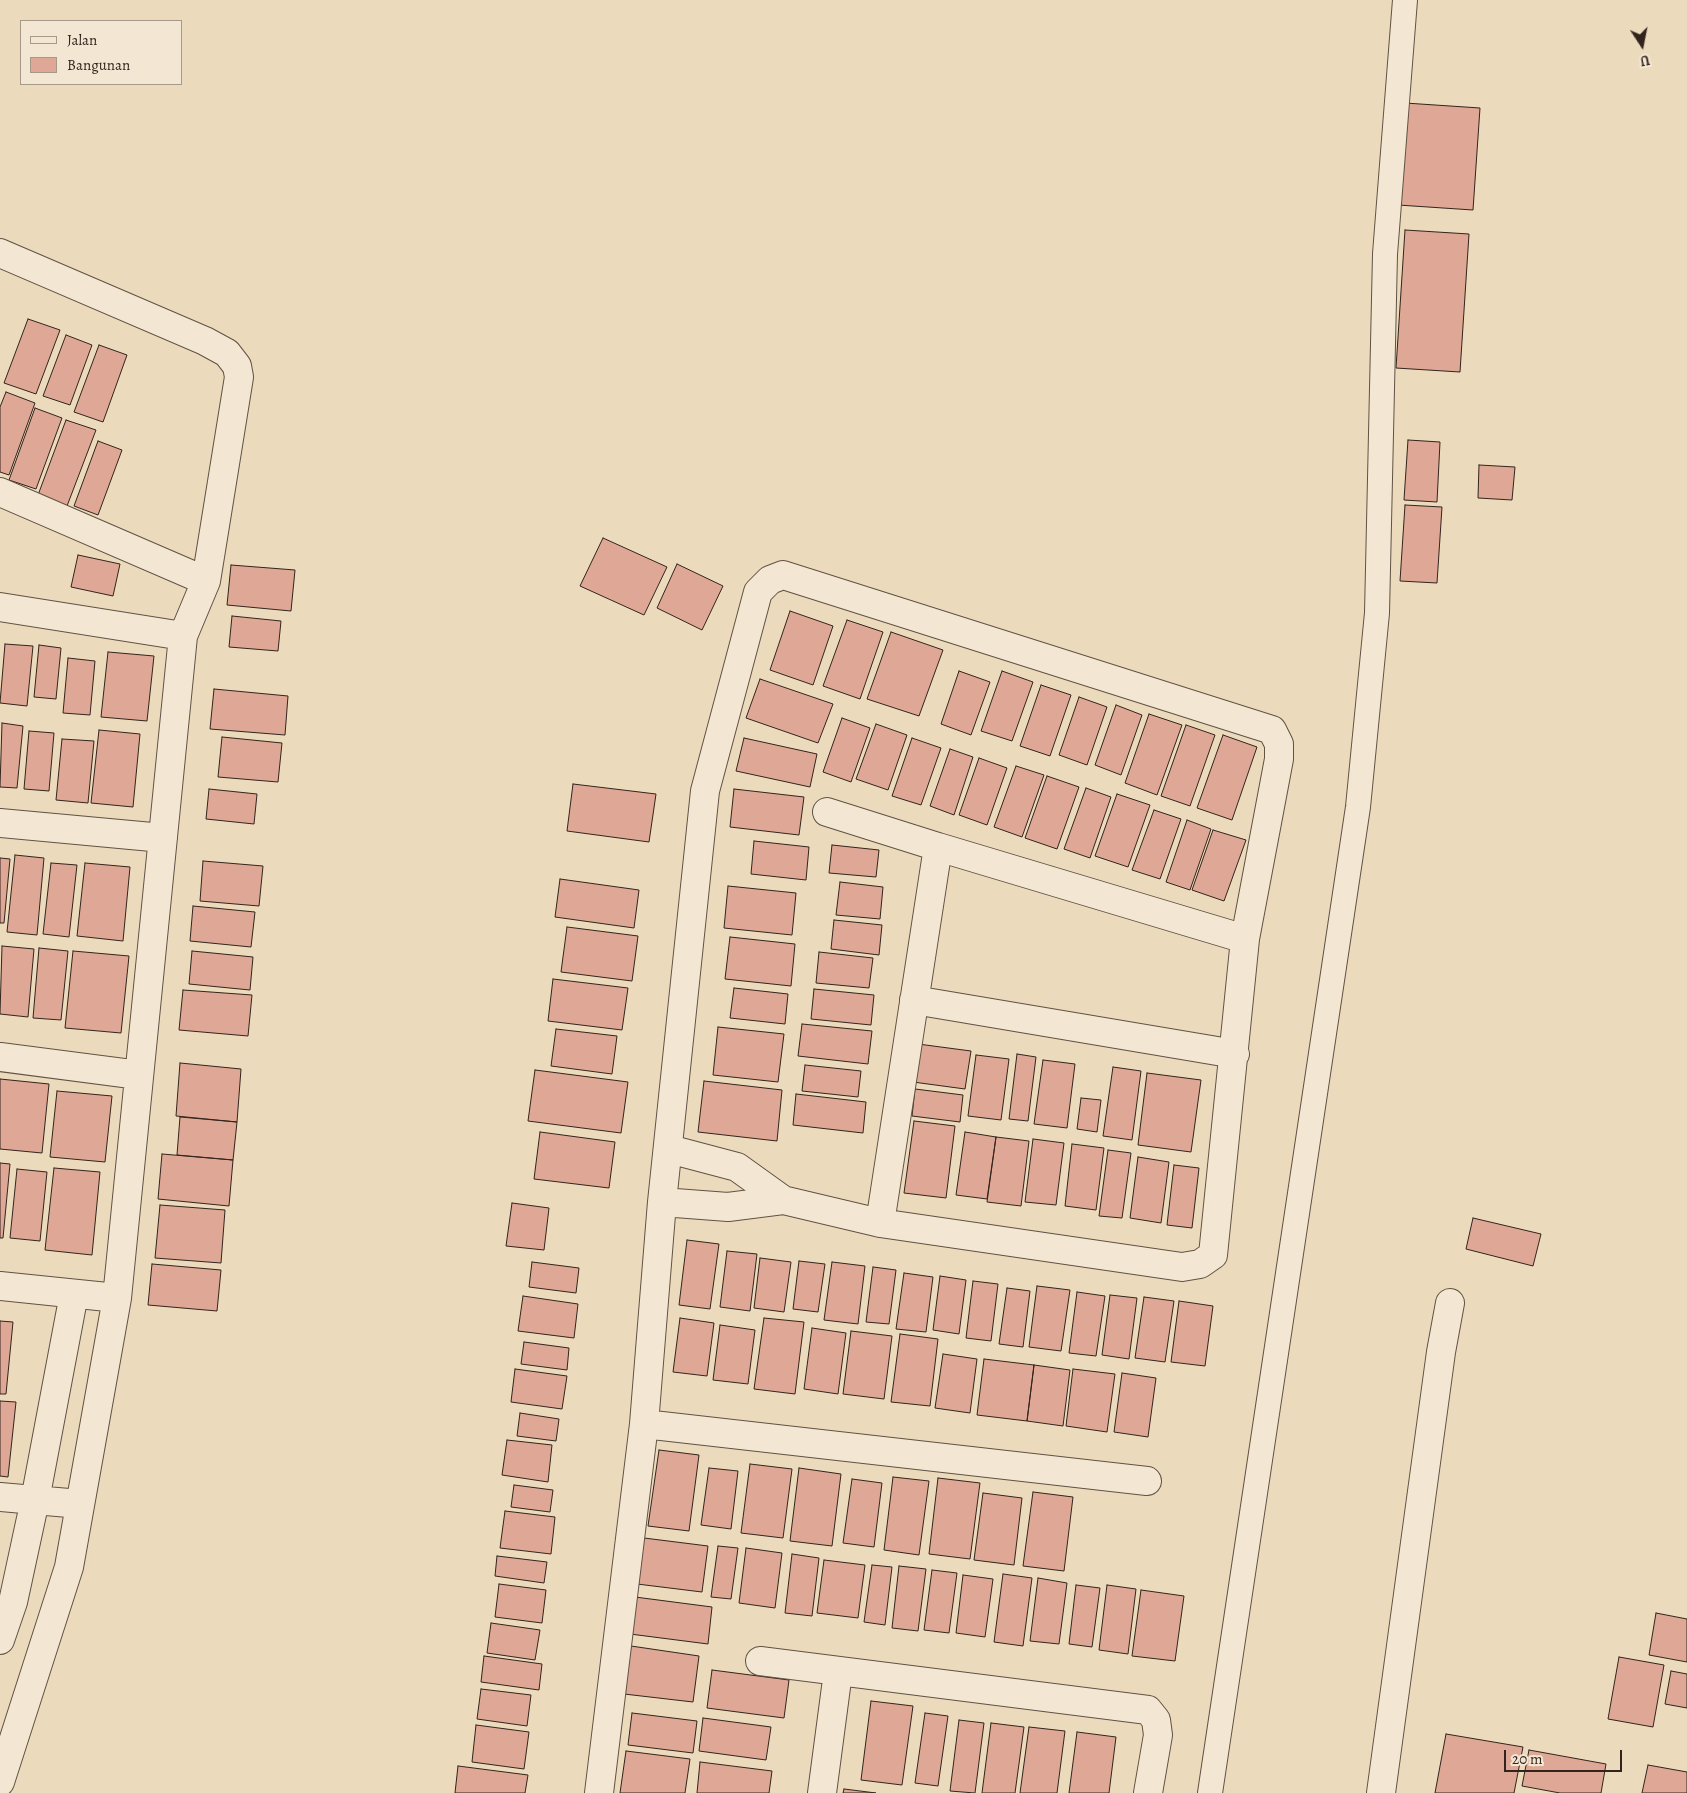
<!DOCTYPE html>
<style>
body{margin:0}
#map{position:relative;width:1687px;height:1793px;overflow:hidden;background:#ecdabc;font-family:Alegreya,serif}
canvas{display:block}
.legend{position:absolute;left:20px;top:20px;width:162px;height:65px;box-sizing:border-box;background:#f3e7d3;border:1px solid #a6998a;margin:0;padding:6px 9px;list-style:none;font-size:15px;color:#32241c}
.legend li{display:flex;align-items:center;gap:10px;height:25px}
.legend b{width:25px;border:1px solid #a6998a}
.north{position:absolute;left:1617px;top:20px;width:50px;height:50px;-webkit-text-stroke:4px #f3e7d3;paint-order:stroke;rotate:169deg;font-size:14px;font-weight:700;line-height:20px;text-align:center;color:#32241c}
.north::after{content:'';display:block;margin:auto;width:18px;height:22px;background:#32241c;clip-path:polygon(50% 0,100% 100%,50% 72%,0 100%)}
.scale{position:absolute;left:1504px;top:1750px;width:118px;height:22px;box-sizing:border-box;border:2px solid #32241c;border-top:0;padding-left:6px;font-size:15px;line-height:18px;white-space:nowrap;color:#32241c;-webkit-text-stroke:4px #f3e7d3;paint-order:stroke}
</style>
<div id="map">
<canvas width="1687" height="1793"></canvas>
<ul class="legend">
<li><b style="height:6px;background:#f3e7d3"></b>Jalan</li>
<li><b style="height:14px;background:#dfa795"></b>Bangunan</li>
</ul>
<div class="north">U</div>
<div class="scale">20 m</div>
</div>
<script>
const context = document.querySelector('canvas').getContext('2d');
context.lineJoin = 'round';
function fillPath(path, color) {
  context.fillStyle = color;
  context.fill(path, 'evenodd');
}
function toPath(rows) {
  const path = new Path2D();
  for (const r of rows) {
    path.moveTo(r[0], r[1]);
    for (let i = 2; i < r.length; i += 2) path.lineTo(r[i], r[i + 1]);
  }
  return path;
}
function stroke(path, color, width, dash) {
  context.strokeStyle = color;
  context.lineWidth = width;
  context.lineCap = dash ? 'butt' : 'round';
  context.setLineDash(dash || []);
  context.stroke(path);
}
const building = toPath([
 [1405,103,1480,108,1473,210,1398,205,1405,103],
 [1405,230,1469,234,1460,372,1396,368,1405,230],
 [28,319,60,330,36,394,4,383,28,319],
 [66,335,92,345,70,405,43,396,66,335],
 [99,345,127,355,103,422,74,412,99,345],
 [6,392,35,403,9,475,0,472,0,407,6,392],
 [35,408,62,418,36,489,9,480,35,408],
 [66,420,96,430,67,506,38,495,66,420],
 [1408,440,1440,442,1437,502,1404,500,1408,440],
 [98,441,122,450,98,515,74,506,98,441],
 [1479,465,1515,467,1512,500,1478,498,1479,465],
 [1405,505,1442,507,1437,583,1400,581,1405,505],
 [603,538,667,567,644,615,580,586,603,538],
 [78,555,120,564,113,596,71,587,78,555],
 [677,564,723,586,702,630,657,608,677,564],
 [231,565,295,570,291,611,227,605,231,565],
 [790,611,833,626,813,685,770,670,790,611],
 [232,616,281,621,278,651,229,647,232,616],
 [847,620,883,632,860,699,823,686,847,620],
 [891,632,943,650,919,716,867,699,891,632],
 [5,644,33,646,27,706,0,703,5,644],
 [39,645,61,648,56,699,34,697,39,645],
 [108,652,154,656,147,721,101,717,108,652],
 [68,658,95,661,90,715,63,713,68,658],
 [959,671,990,682,971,735,941,724,959,671],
 [1002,671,1033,682,1012,741,981,731,1002,671],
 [760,679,833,704,818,743,746,718,760,679],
 [1041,685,1071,695,1050,756,1020,746,1041,685],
 [214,689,288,696,285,735,210,729,214,689],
 [1079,697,1107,707,1087,765,1059,755,1079,697],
 [1116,705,1142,715,1121,775,1095,765,1116,705],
 [1149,714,1182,725,1157,795,1125,783,1149,714],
 [842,718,870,728,851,782,823,772,842,718],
 [2,723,23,726,17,788,0,787,2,723],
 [876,724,907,735,888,790,856,779,876,724],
 [1186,725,1215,735,1190,806,1161,796,1186,725],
 [99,730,140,734,133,807,91,803,99,730],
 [29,731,54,733,49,791,24,789,29,731],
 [1223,735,1257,747,1232,820,1197,808,1223,735],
 [222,737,282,743,278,782,218,777,222,737],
 [744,738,817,754,810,787,736,771,744,738],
 [912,738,941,748,921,805,892,796,912,738],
 [62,739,94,741,88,803,56,800,62,739],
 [950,749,973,757,954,815,930,806,950,749],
 [979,758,1007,768,987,825,959,815,979,758],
 [1016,766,1044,775,1022,837,994,827,1016,766],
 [1047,776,1079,787,1057,849,1025,838,1047,776],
 [573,784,656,794,649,842,567,831,573,784],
 [1086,788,1111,797,1090,858,1064,849,1086,788],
 [209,789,257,794,254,824,206,819,209,789],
 [734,789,804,797,799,835,730,827,734,789],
 [1117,794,1150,805,1128,867,1095,856,1117,794],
 [1154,810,1181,819,1160,879,1132,870,1154,810],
 [1187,820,1211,829,1190,890,1166,882,1187,820],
 [1213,830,1246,840,1224,901,1192,890,1213,830],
 [754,841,809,847,806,880,751,874,754,841],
 [832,845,879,850,876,877,829,873,832,845],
 [15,855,44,858,37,935,7,932,15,855],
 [0,858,10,859,4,923,0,923,0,858],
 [203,861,263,866,259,906,200,901,203,861],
 [51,863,77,865,69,937,43,934,51,863],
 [85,863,130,867,123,941,77,936,85,863],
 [560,879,639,890,634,928,555,917,560,879],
 [840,882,883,887,880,919,836,915,840,882],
 [728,886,796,893,792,935,724,928,728,886],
 [193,906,255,912,251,947,190,941,193,906],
 [834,920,882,925,879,955,831,949,834,920],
 [567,927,638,936,632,981,561,972,567,927],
 [730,937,795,944,791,986,725,979,730,937],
 [2,946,34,949,28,1017,0,1014,2,946],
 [39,948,68,951,61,1020,33,1018,39,948],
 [73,951,129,956,121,1033,65,1028,73,951],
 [192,951,253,957,250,990,189,984,192,951],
 [819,952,873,958,869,988,816,983,819,952],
 [553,979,628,988,622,1030,548,1021,553,979],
 [734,988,788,994,785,1024,730,1018,734,988],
 [814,989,874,995,871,1025,811,1019,814,989],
 [183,990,252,995,248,1036,179,1030,183,990],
 [802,1024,872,1031,868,1064,798,1056,802,1024],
 [718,1027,784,1034,778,1082,713,1075,718,1027],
 [556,1029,617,1036,612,1074,551,1066,556,1029],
 [918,1044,971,1051,965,1089,913,1082,918,1044],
 [1017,1054,1036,1057,1028,1121,1009,1119,1017,1054],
 [976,1055,1009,1059,1001,1120,968,1116,976,1055],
 [1043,1060,1075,1064,1067,1128,1034,1124,1043,1060],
 [180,1063,241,1069,237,1122,176,1116,180,1063],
 [805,1065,861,1071,858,1097,802,1091,805,1065],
 [1113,1067,1141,1071,1132,1140,1103,1136,1113,1067],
 [535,1070,628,1082,621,1133,528,1121,535,1070],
 [1147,1073,1201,1080,1191,1152,1138,1145,1147,1073],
 [0,1079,49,1084,42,1153,0,1149,0,1079],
 [704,1081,782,1090,777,1141,698,1132,704,1081],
 [915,1089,963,1095,960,1122,912,1116,915,1089],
 [57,1091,112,1096,105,1162,50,1157,57,1091],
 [796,1094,866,1102,863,1133,793,1125,796,1094],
 [1081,1098,1101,1100,1097,1132,1077,1129,1081,1098],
 [180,1117,237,1122,233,1160,177,1155,180,1117],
 [914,1121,955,1126,946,1198,904,1193,914,1121],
 [540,1132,615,1142,609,1188,534,1179,540,1132],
 [965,1132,996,1137,987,1199,956,1195,965,1132],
 [996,1137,1029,1141,1021,1206,987,1202,996,1137],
 [1033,1139,1064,1143,1056,1205,1025,1202,1033,1139],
 [1072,1144,1104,1148,1096,1210,1065,1206,1072,1144],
 [1108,1150,1131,1153,1122,1218,1099,1216,1108,1150],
 [162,1154,233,1160,229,1206,158,1199,162,1154],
 [1138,1157,1169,1162,1161,1223,1130,1218,1138,1157],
 [0,1163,10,1164,3,1238,0,1238,0,1163],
 [1174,1165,1199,1168,1192,1228,1167,1225,1174,1165],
 [54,1168,100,1172,92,1255,45,1250,54,1168],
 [17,1169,47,1172,40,1241,10,1238,17,1169],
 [512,1203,549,1208,544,1250,506,1246,512,1203],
 [160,1205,225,1210,221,1263,155,1258,160,1205],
 [1473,1218,1541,1234,1533,1266,1466,1249,1473,1218],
 [687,1240,719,1244,710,1309,679,1305,687,1240],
 [727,1251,757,1254,750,1311,720,1307,727,1251],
 [760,1258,791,1262,784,1312,754,1308,760,1258],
 [799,1261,825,1264,818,1312,793,1309,799,1261],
 [532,1262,579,1268,576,1293,529,1287,532,1262],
 [832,1262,865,1266,858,1324,824,1320,832,1262],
 [152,1264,221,1270,217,1311,148,1305,152,1264],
 [873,1267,896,1270,889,1324,866,1322,873,1267],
 [904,1273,933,1277,926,1332,896,1329,904,1273],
 [940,1276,966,1280,959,1334,933,1330,940,1276],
 [973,1281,998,1284,991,1341,966,1338,973,1281],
 [1037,1286,1070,1290,1061,1351,1029,1347,1037,1286],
 [1007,1288,1030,1291,1023,1347,999,1344,1007,1288],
 [1077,1292,1105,1296,1096,1356,1069,1353,1077,1292],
 [1110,1295,1137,1298,1129,1359,1102,1355,1110,1295],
 [523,1296,578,1304,574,1338,518,1331,523,1296],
 [1144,1297,1174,1301,1165,1362,1135,1358,1144,1297],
 [1179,1301,1213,1306,1205,1366,1171,1362,1179,1301],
 [680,1318,714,1323,707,1376,673,1372,680,1318],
 [764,1318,804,1322,795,1394,754,1389,764,1318],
 [0,1321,13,1322,6,1394,0,1394,0,1321],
 [720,1325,755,1330,748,1384,713,1380,720,1325],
 [812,1328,846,1333,838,1394,804,1389,812,1328],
 [851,1331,892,1336,884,1399,843,1394,851,1331],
 [900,1334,938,1339,930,1406,891,1402,900,1334],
 [524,1342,569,1348,567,1370,521,1364,524,1342],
 [943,1354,977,1359,970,1413,935,1408,943,1354],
 [984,1359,1034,1365,1027,1421,977,1415,984,1359],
 [1034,1365,1070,1370,1063,1426,1027,1421,1034,1365],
 [515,1369,567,1376,562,1409,511,1402,515,1369],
 [1073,1369,1115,1374,1107,1432,1066,1426,1073,1369],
 [1122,1373,1156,1378,1148,1437,1114,1432,1122,1373],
 [0,1401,16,1402,8,1477,0,1476,0,1401],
 [520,1413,559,1419,556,1441,517,1436,520,1413],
 [507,1440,552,1445,548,1482,502,1475,507,1440],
 [659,1450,699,1455,689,1531,648,1526,659,1450],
 [750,1464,792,1469,783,1538,741,1533,750,1464],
 [709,1468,738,1471,731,1529,701,1525,709,1468],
 [799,1468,841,1474,832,1546,790,1541,799,1468],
 [893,1477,929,1481,919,1555,884,1550,893,1477],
 [938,1478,980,1483,970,1559,929,1554,938,1478],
 [852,1479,882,1483,874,1547,843,1543,852,1479],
 [514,1485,553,1490,550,1512,511,1507,514,1485],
 [1033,1492,1073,1497,1064,1571,1023,1566,1033,1492],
 [983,1493,1022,1498,1014,1565,974,1560,983,1493],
 [505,1511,555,1517,551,1554,500,1548,505,1511],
 [644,1538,708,1546,702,1592,637,1584,644,1538],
 [718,1546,738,1548,731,1599,711,1597,718,1546],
 [746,1548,782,1553,775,1608,739,1603,746,1548],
 [792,1554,819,1558,812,1616,785,1613,792,1554],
 [497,1556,547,1562,544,1583,495,1576,497,1556],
 [824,1560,865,1565,858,1618,817,1613,824,1560],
 [872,1565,892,1567,885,1625,864,1622,872,1565],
 [899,1566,926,1569,918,1631,892,1628,899,1566],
 [932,1570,957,1573,949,1633,924,1630,932,1570],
 [1003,1574,1032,1578,1023,1646,994,1642,1003,1574],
 [963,1575,993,1579,985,1637,956,1633,963,1575],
 [1038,1578,1067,1583,1059,1644,1030,1641,1038,1578],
 [499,1584,546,1590,542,1623,495,1617,499,1584],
 [1076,1585,1100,1588,1092,1647,1069,1644,1076,1585],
 [1107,1585,1136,1589,1128,1654,1099,1650,1107,1585],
 [1141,1590,1184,1596,1175,1661,1132,1656,1141,1590],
 [635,1597,712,1607,708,1644,630,1634,635,1597],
 [1656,1613,1687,1619,1687,1662,1649,1655,1656,1613],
 [491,1623,540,1630,535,1660,487,1653,491,1623],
 [631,1646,699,1656,693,1702,624,1694,631,1646],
 [484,1656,542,1664,539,1690,481,1682,484,1656],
 [1619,1657,1664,1665,1653,1727,1608,1719,1619,1657],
 [712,1670,789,1680,784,1718,707,1708,712,1670],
 [1671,1671,1687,1674,1687,1708,1665,1704,1671,1671],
 [481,1689,531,1695,527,1726,477,1719,481,1689],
 [871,1701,913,1706,902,1785,861,1780,871,1701],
 [632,1713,697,1721,693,1753,628,1745,632,1713],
 [925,1713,948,1716,938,1786,915,1783,925,1713],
 [703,1718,771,1727,766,1760,699,1751,703,1718],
 [959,1720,984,1723,975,1793,950,1791,959,1720],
 [991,1723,1024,1727,1015,1793,982,1793,991,1723],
 [476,1725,529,1732,524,1769,472,1762,476,1725],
 [1029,1727,1065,1731,1057,1793,1020,1793,1029,1727],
 [1077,1732,1116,1737,1109,1793,1069,1793,1077,1732],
 [1446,1734,1523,1747,1514,1793,1435,1793,1446,1734],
 [1529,1750,1606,1764,1601,1793,1560,1793,1522,1786,1529,1750],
 [626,1751,690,1759,685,1793,620,1793,626,1751],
 [700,1762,772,1771,769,1793,697,1793,700,1762],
 [1648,1765,1687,1772,1687,1793,1642,1793,1648,1765],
 [458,1766,528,1775,525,1793,455,1793,458,1766],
 [844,1789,876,1793,843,1793,844,1789]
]);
const lane = toPath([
 [1210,1793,1358,807,1377,613,1385,254,1405,0]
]);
const street = toPath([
 [0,253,205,341,227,353,237,366,239,377,206,581,183,636,117,1298,0,1286],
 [0,492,206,581],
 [0,607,183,636],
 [827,812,938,847],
 [0,823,163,838],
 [914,1000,1235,1054],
 [0,1057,139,1075],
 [669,1149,737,1167,783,1200],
 [880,1223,938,847,1245,939],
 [644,1424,1147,1481],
 [0,1497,80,1504],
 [0,1640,13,1602,35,1500,74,1294],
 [760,1661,1148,1710,1156,1720,1158,1735,1148,1793],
 [0,1782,69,1567,117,1298],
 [599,1793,644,1424,662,1202,705,791,758,592,770,580,783,575,1272,730,1279,744,1279,759,1245,939,1213,1255,1200,1264,1182,1267,880,1223,783,1200,728,1207,662,1202],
 [822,1793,838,1672],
 [1381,1793,1441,1352,1450,1303]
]);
fillPath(building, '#dfa795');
stroke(building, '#32241c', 1);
stroke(lane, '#605244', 26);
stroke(street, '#605244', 30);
stroke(lane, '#f3e7d3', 24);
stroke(street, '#f3e7d3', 28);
</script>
